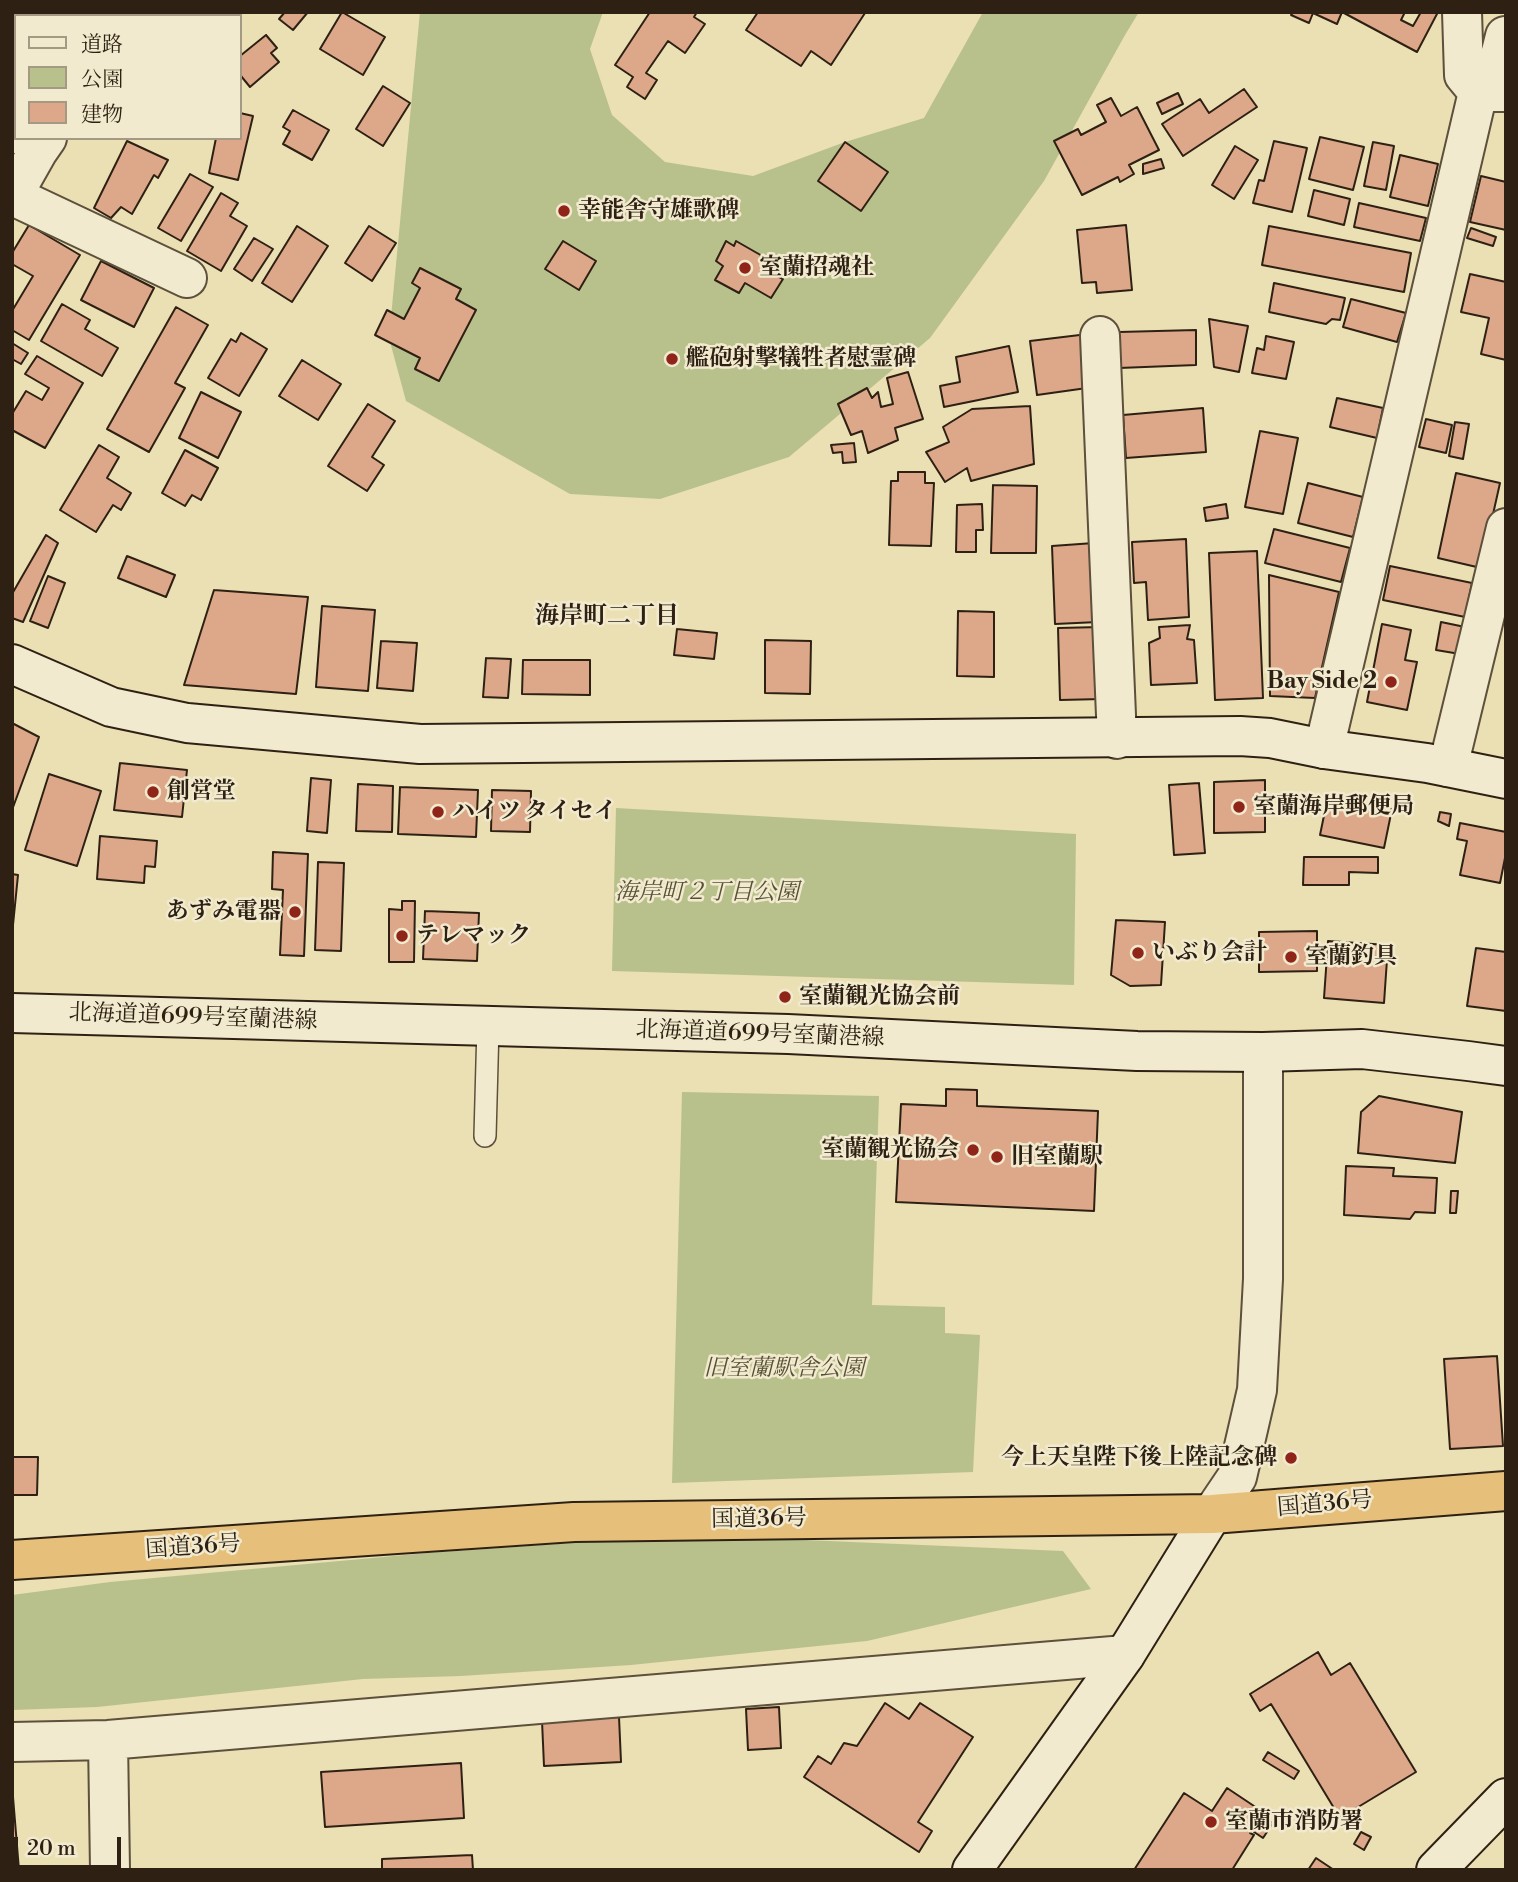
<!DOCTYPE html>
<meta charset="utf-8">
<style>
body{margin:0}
#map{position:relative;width:1518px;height:1882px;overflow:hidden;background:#ebdfb4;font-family:"Libre Bodoni","Noto Serif JP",serif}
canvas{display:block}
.frame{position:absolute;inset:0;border:14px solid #2e2114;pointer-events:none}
.legend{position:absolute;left:14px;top:14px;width:228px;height:126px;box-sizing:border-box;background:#f2eace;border:2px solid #a49a84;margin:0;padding:9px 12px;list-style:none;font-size:21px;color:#2e2114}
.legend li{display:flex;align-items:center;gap:14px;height:35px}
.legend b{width:35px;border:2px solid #a49a84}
.scale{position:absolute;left:14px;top:1837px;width:107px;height:32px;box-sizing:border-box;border:4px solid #2e2114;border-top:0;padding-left:9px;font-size:21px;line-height:24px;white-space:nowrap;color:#2e2114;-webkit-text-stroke:5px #f2eace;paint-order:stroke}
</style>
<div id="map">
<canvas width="1518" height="1882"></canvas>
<div class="frame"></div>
<ul class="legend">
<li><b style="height:9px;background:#f2eace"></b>道路</li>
<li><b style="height:19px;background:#b8c18c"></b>公園</li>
<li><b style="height:19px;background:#dca889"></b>建物</li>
</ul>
<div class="scale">20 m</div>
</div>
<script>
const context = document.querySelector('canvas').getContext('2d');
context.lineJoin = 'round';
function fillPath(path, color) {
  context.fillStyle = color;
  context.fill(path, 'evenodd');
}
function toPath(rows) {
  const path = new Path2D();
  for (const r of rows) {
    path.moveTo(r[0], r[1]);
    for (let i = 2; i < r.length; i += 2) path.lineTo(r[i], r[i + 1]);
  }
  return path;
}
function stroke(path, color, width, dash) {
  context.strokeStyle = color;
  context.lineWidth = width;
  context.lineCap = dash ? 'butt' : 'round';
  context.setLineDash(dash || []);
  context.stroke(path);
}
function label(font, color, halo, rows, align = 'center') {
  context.font = font + ' "Libre Bodoni","Noto Serif JP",serif';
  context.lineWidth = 5;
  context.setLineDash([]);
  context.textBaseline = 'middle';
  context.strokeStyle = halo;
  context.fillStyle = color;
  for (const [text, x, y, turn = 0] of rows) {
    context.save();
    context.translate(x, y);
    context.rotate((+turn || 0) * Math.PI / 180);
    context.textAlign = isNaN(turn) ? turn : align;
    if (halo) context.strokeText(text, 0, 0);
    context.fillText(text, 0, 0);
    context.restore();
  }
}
const green = toPath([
 [420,12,603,12,590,49,612,115,665,162,753,176,845,142,924,118,983,12,1139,12,1125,35,1044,181,930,338,789,457,660,499,570,494,406,401,389,338],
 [616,808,1076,834,1074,985,612,971],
 [682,1092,879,1096,872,1305,945,1307,945,1333,980,1335,973,1472,672,1483],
 [659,1537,758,1538,1063,1551,1091,1589,867,1641,631,1665,461,1676,363,1679,97,1707,12,1710,12,1595,110,1582,427,1553]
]);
const building = toPath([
 [285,12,308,12,293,30,279,19,285,12],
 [342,12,385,37,363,75,320,49,342,12],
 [650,12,697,12,694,17,705,24,685,53,668,41,646,73,657,80,645,99,627,87,633,77,615,65,650,12],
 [758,12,864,12,865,13,831,65,811,51,801,66,746,30,758,12],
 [1293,12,1342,12,1337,24,1313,13,1309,23,1291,15,1293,12],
 [1405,12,1401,20,1413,26,1421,12,1438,12,1417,52,1344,13,1405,12],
 [266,35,277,48,271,53,279,62,250,87,241,76,240,78,240,56,266,35],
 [383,86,410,103,383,146,356,129,383,86],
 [1244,89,1257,107,1183,156,1162,124,1200,99,1209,113,1244,89],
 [1178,93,1183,104,1162,114,1157,103,1178,93],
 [1111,98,1121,116,1137,107,1159,150,1129,165,1134,174,1120,182,1118,177,1082,195,1054,141,1078,129,1081,135,1106,122,1097,105,1111,98],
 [293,110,329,130,312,160,283,144,290,131,283,127,293,110],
 [240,113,253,116,238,180,209,173,216,138,240,138,240,113],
 [1320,137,1364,147,1353,190,1309,179,1320,137],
 [127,141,168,160,158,178,154,175,132,214,121,207,111,218,94,208,127,141],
 [1274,141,1307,148,1292,212,1253,203,1259,180,1264,181,1274,141],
 [845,142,888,172,861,211,818,181,845,142],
 [1373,142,1394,146,1386,190,1364,186,1373,142],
 [1235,146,1258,160,1234,199,1212,185,1235,146],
 [1400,155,1438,164,1428,206,1390,197,1400,155],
 [1161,159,1164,168,1143,174,1143,164,1161,159],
 [190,174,213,187,181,241,158,228,190,174],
 [1481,176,1506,182,1506,230,1470,222,1481,176],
 [1314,190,1350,199,1344,225,1308,216,1314,190],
 [221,193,238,203,230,216,247,226,221,271,187,251,221,193],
 [1359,203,1426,218,1420,241,1354,227,1359,203],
 [29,225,80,255,29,340,12,330,12,311,33,276,12,264,12,253,29,225],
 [1126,225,1132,290,1097,293,1096,282,1082,283,1077,230,1126,225],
 [297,226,328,246,292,302,262,283,297,226],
 [369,226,396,243,372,281,345,263,369,226],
 [1269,226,1411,253,1404,292,1262,265,1269,226],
 [1471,228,1496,237,1493,246,1467,238,1471,228],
 [254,238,273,249,252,281,234,269,254,238],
 [563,241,596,261,579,290,545,269,563,241],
 [726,241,734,246,736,241,771,261,766,270,783,279,771,298,745,283,739,293,715,280,723,266,716,261,726,241],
 [101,261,154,288,134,327,81,300,101,261],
 [420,268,461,289,456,299,476,310,439,381,415,369,420,358,375,335,387,310,404,319,420,288,412,283,420,268],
 [1470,274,1506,282,1506,360,1481,354,1489,318,1461,312,1470,274],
 [1274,283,1345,298,1340,320,1332,319,1326,324,1269,312,1274,283],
 [1351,299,1406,313,1397,342,1343,327,1351,299],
 [62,304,90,320,85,329,118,348,102,376,41,341,62,304],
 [176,307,208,325,175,383,185,388,149,452,107,429,176,307],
 [1209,319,1248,326,1239,372,1214,367,1209,319],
 [1196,330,1196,365,1119,368,1119,332,1196,330],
 [241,333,267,349,239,396,208,378,231,339,236,342,241,333],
 [1088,334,1094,387,1037,395,1030,341,1088,334],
 [1266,336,1294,342,1286,379,1252,373,1257,348,1264,350,1266,336],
 [12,343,28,353,21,364,12,359,12,343],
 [1009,346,1018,392,944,407,940,386,960,382,956,357,1009,346],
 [37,356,83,383,45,448,12,430,12,414,26,391,42,400,49,388,25,374,37,356],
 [302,360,341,384,318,420,279,396,302,360],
 [908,372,923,419,895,428,898,440,868,453,862,431,851,435,838,404,867,388,872,398,878,392,881,407,893,404,887,378,908,372],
 [201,392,241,412,218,458,179,438,201,392],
 [1337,398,1383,408,1377,438,1330,427,1337,398],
 [368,404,395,421,372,457,384,465,367,491,328,466,368,404],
 [1030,406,1034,464,971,481,967,468,945,482,926,452,949,442,943,427,972,409,1030,406],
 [1203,408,1206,452,1126,458,1123,415,1203,408],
 [1426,419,1452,425,1446,453,1419,447,1426,419],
 [1455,422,1469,424,1463,459,1449,456,1455,422],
 [1260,431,1298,438,1283,514,1245,507,1260,431],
 [854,443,856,462,843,463,842,452,833,453,831,445,854,443],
 [99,445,119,457,107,478,131,493,121,510,113,505,96,532,60,510,99,445],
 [185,450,218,468,201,500,192,495,185,506,162,493,185,450],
 [898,472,925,472,925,483,934,483,931,546,889,545,891,481,898,481,898,472],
 [1456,473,1500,483,1481,568,1438,558,1456,473],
 [1308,483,1363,497,1353,537,1298,523,1308,483],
 [993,485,1037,486,1036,553,991,553,993,485],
 [982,504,983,530,976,530,976,552,956,552,957,505,982,504],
 [1226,504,1228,518,1206,521,1204,508,1226,504],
 [1274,529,1350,548,1341,582,1265,563,1274,529],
 [46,535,58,543,23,622,12,618,12,594,46,535],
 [1186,539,1189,617,1148,620,1146,582,1134,583,1132,542,1186,539],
 [1094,543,1098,622,1055,624,1052,546,1094,543],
 [1257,551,1263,698,1215,700,1209,553,1257,551],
 [127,556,175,575,166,597,118,578,127,556],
 [1390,566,1472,583,1465,617,1383,600,1390,566],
 [1269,575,1339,592,1315,698,1270,696,1269,575],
 [48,576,65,583,48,628,30,621,48,576],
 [214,590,308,597,296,694,184,685,214,590],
 [322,606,375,610,368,691,316,687,322,606],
 [958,611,994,612,994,677,957,676,958,611],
 [1441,622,1465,627,1460,654,1436,650,1441,622],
 [1382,624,1411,630,1405,660,1417,662,1407,710,1367,702,1382,624],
 [1190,625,1187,639,1194,640,1197,683,1151,685,1149,643,1160,638,1159,627,1190,625],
 [1101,627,1102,699,1060,700,1058,628,1101,627],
 [677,629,717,633,714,659,674,655,677,629],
 [765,640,811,641,810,694,765,693,765,640],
 [381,641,417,643,413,691,377,688,381,641],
 [486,658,511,659,508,698,483,697,486,658],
 [523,660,590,660,590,695,522,694,523,660],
 [12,723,39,737,12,810,12,723],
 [120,763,187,770,182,817,114,810,120,763],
 [49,774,101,791,77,866,25,850,49,774],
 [311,778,331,780,327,833,307,831,311,778],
 [1265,780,1265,832,1214,833,1214,782,1265,780],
 [1199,783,1205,853,1174,855,1169,785,1199,783],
 [358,784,393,786,392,832,356,831,358,784],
 [400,787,478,790,476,837,398,834,400,787],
 [492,790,531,791,530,832,491,831,492,790],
 [1328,796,1392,809,1384,848,1320,835,1328,796],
 [1440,812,1451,814,1449,826,1438,821,1440,812],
 [1460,823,1506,832,1506,853,1500,883,1460,875,1467,841,1457,839,1460,823],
 [100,836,157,841,155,867,145,866,144,883,97,879,100,836],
 [273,852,308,854,304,956,280,955,283,890,272,889,273,852],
 [1304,857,1378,857,1378,873,1349,872,1349,885,1303,885,1304,857],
 [318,862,344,863,341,951,315,950,318,862],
 [12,874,18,875,12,935,12,874],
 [402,901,415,901,414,962,389,962,389,909,402,910,402,901],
 [425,911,479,913,477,961,423,959,425,911],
 [1116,920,1165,922,1161,985,1130,986,1111,975,1116,920],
 [1317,931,1317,971,1259,972,1259,932,1317,931],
 [1328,941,1388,945,1384,1003,1324,998,1328,941],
 [1476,948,1506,952,1506,1011,1467,1006,1476,948],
 [946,1089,977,1090,977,1106,1098,1111,1094,1211,896,1202,901,1104,946,1106,946,1089],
 [1379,1096,1462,1112,1455,1163,1358,1153,1361,1112,1379,1096],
 [1346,1166,1394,1168,1393,1176,1437,1178,1435,1213,1415,1212,1410,1219,1344,1215,1346,1166],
 [1451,1191,1458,1191,1456,1213,1450,1213,1451,1191],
 [1497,1356,1503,1446,1450,1449,1444,1359,1497,1356],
 [12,1457,38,1457,37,1495,12,1495,12,1457],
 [1318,1652,1331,1675,1350,1663,1416,1772,1340,1818,1271,1704,1260,1711,1250,1694,1318,1652],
 [885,1703,909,1719,920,1703,973,1737,918,1822,932,1831,919,1852,804,1777,818,1756,831,1764,844,1743,857,1746,885,1703],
 [779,1707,781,1748,748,1750,746,1709,779,1707],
 [619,1717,621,1762,544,1766,542,1721,619,1717],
 [1268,1752,1299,1771,1294,1779,1263,1760,1268,1752],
 [461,1763,464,1818,325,1827,321,1772,461,1763],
 [1227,1788,1263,1812,1250,1833,1254,1835,1232,1870,1134,1870,1184,1793,1212,1811,1227,1788],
 [12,1797,13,1797,19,1870,12,1870,12,1797],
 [1263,1817,1273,1823,1263,1838,1254,1832,1263,1817],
 [1361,1832,1371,1837,1364,1850,1354,1844,1361,1832],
 [472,1855,473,1870,382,1870,382,1859,472,1855],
 [1316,1858,1334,1870,1308,1870,1316,1858]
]);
const lane = toPath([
 [485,1136,488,1026]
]);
const street = toPath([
 [1462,12,1464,75,1478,92],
 [144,16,147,12],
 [1491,92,1505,36],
 [12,132,16,134],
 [13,196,187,278],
 [12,197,38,151,47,138],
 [1100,336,1117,739],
 [1324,749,1478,92,1506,92],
 [1448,767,1506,528],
 [1212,1514,1237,1477,1257,1390,1263,1279,1263,1052],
 [108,1740,110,1870],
 [12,1742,108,1740,1125,1655]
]);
const secondary = toPath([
 [12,664,111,707,187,723,420,744,1240,736,1270,738,1324,749,1427,763,1506,779],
 [12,1013,788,1034,1137,1051,1263,1052,1362,1049,1468,1061,1506,1066],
 [972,1870,1125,1655,1212,1514],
 [1436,1870,1506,1798]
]);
const highway = toPath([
 [12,1560,574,1522,1212,1514,1506,1491]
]);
const markers = [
 [564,211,7,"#8f2418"],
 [745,268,7,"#8f2418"],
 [672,359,7,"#8f2418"],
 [1391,682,7,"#8f2418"],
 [153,792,7,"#8f2418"],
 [1239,807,7,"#8f2418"],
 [438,812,7,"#8f2418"],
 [295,912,7,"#8f2418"],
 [402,936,7,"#8f2418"],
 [1138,953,7,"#8f2418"],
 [1291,957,7,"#8f2418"],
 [785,997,7,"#8f2418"],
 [973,1150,7,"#8f2418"],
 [997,1157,7,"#8f2418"],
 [1291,1458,7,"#8f2418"],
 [1211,1822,7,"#8f2418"]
];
const poiNames = [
 ["幸能舎守雄歌碑",578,211],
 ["室蘭招魂社",759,268],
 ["艦砲射撃犠牲者慰霊碑",686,359],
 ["Bay Side 2",1377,682,"right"],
 ["創営堂",167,792],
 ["室蘭海岸郵便局",1253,807],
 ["ハイツ タイセイ",452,812],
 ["あずみ電器",281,912,"right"],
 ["テレマック",416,936],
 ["いぶり会計",1152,953],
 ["室蘭釣具",1305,957],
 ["室蘭観光協会前",799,997],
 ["室蘭観光協会",959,1150,"right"],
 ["旧室蘭駅",1011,1157],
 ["今上天皇陛下後上陸記念碑",1277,1458,"right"],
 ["室蘭市消防署",1225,1822]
];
const parkNames = [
 ["海岸町２丁目公園",707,893],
 ["旧室蘭駅舎公園",784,1369]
];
const streetNames = [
 ["北海道道699号室蘭港線",193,1018,2],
 ["北海道道699号室蘭港線",760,1035,2],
 ["国道36号",1325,1505,-5],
 ["国道36号",759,1520,-1],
 ["国道36号",193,1548,-4]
];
const neighbourhoodNames = [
 ["海岸町二丁目",607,617]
];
fillPath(green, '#b8c18c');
fillPath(building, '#dca889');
stroke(building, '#2e2114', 2);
stroke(lane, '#5d503c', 24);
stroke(street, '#5d503c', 42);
stroke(secondary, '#2e2114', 42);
stroke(highway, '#2e2114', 42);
stroke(lane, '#f2eace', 21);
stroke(street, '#f2eace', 38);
stroke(secondary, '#f2eace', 38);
stroke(highway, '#e6c07a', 38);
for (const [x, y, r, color] of markers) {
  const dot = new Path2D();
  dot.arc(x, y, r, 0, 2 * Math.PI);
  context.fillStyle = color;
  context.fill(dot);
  stroke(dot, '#f2eace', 2.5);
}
label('bold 23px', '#2e2114', '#f2eace', poiNames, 'left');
label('italic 23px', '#575138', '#f2eace', parkNames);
label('23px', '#2e2114', '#f2eace', streetNames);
label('bold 24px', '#2e2114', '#f2eace', neighbourhoodNames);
</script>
